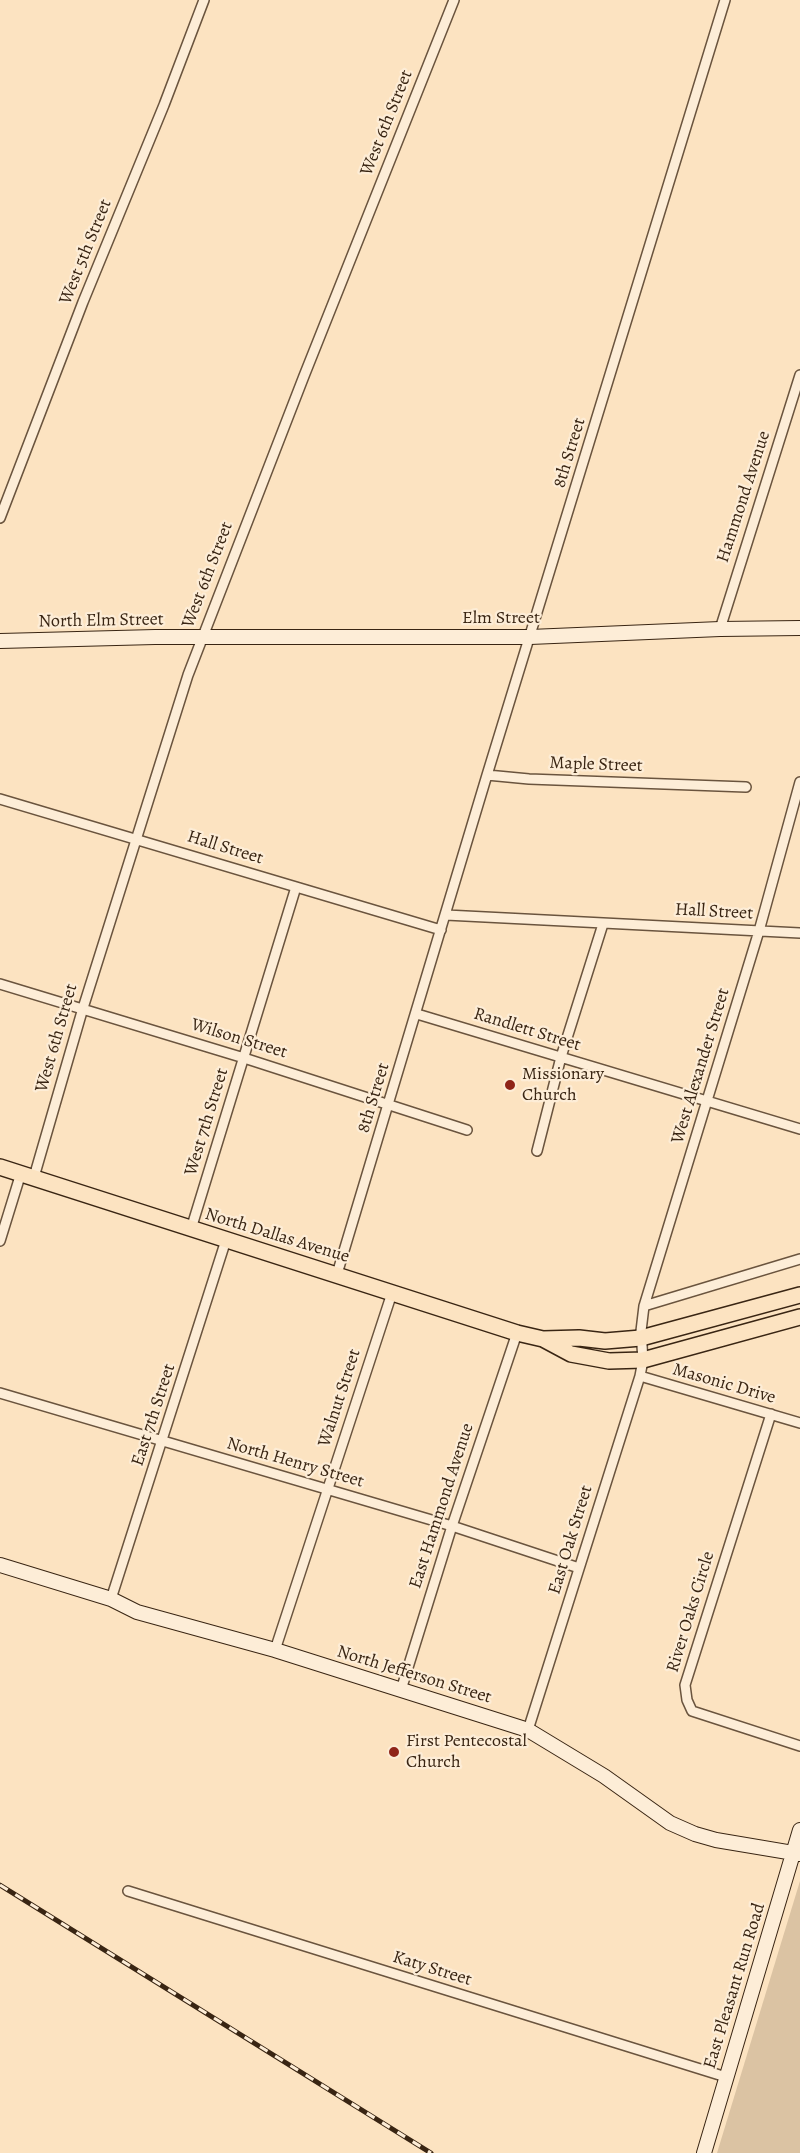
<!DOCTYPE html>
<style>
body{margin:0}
canvas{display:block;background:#fce3c1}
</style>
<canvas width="800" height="2153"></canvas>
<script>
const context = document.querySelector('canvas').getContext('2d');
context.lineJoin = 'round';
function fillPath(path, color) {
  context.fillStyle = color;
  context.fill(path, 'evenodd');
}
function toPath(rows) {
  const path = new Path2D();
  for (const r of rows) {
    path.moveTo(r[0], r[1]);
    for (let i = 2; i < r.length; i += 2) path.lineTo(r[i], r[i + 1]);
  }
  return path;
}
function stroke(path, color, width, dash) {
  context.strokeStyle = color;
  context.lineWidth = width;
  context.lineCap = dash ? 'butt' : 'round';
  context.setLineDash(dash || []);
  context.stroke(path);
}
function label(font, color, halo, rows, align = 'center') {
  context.font = font + ' Alegreya,serif';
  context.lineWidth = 4.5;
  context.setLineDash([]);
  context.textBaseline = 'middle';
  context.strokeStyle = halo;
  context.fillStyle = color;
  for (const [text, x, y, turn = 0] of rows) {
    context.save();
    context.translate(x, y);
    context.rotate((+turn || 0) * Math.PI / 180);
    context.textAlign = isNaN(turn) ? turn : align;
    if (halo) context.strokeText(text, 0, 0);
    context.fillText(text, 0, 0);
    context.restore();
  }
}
const green = toPath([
 [800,1881,800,2153,717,2153]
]);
const street = toPath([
 [0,518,83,302,164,105,204,0],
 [720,629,800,375],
 [487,775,529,779,746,787],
 [0,799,441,930],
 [446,915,800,933],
 [0,984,244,1058,467,1130],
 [417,1014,800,1129],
 [537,1151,561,1057,603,924],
 [34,1177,83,1008,188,675,304,376,454,0],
 [191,1229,296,887],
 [0,1241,21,1173],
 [337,1274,487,775,725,0],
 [644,1306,800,1259],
 [640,1376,800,1423],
 [0,1393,452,1526,579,1568],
 [771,1414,685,1685,687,1700,692,1711,800,1746],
 [111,1599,226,1240],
 [275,1650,392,1293],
 [401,1690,452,1526,517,1333],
 [528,1730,640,1376,643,1360,641,1331,644,1306,759,931,800,782],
 [128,1891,726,2077]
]);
const secondary = toPath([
 [0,641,155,637,530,637,720,629,800,628],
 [0,1565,111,1599,137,1612,275,1650,528,1730,604,1776,670,1823,695,1834,716,1840,800,1854],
 [704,2153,800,1830]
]);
const primary = toPath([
 [0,1167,517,1333,543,1339,579,1338,605,1341,641,1338,800,1295],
 [543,1339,571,1354,609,1361,643,1360,800,1317]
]);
const rail = toPath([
 [0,1885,431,2153]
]);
const markers = [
 [510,1085,6,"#8f2418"],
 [394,1752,6,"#8f2418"]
];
const streetNames = [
 ["West 6th Street",387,123,-68],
 ["West 5th Street",86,252,-68],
 ["8th Street",570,453,-73],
 ["Hammond Avenue",744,497,-72],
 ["West 6th Street",208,575,-69],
 ["Elm Street",501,619],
 ["North Elm Street",101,621,-1],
 ["Maple Street",596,765,2],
 ["Hall Street",225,848,17],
 ["Hall Street",714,912,3],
 ["Randlett Street",527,1030,17],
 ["West 6th Street",57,1038,-74],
 ["Wilson Street",239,1039,17],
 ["West Alexander Street",701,1066,-73],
 ["8th Street",374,1098,-73],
 ["West 7th Street",207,1122,-73],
 ["North Dallas Avenue",277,1236,17],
 ["Masonic Drive",724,1384,16],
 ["Walnut Street",340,1398,-72],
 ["East 7th Street",154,1415,-72],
 ["North Henry Street",295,1463,16],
 ["East Hammond Avenue",442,1506,-72],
 ["East Oak Street",571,1540,-73],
 ["River Oaks Circle",691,1612,-73],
 ["North Jefferson Street",414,1675,17],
 ["Katy Street",432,1969,17],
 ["East Pleasant Run Road",735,1986,-73]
];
const poiNames = [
 ["Missionary",522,1075],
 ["Church",522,1096],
 ["First Pentecostal",406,1742],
 ["Church",406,1763]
];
fillPath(green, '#dbc3a3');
stroke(street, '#6a543e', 12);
stroke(secondary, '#392513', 16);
stroke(primary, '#392513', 18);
stroke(street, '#fdedd7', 9);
stroke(secondary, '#fdedd7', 14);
stroke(primary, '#fce3c1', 15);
stroke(rail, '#392513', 5);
stroke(rail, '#fdedd7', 3, [9]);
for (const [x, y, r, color] of markers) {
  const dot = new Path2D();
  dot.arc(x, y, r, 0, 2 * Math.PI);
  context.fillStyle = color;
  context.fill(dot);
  stroke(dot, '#fdedd7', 2);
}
label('18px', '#392513', '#fdedd7', streetNames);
label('18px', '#392513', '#fdedd7', poiNames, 'left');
</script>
